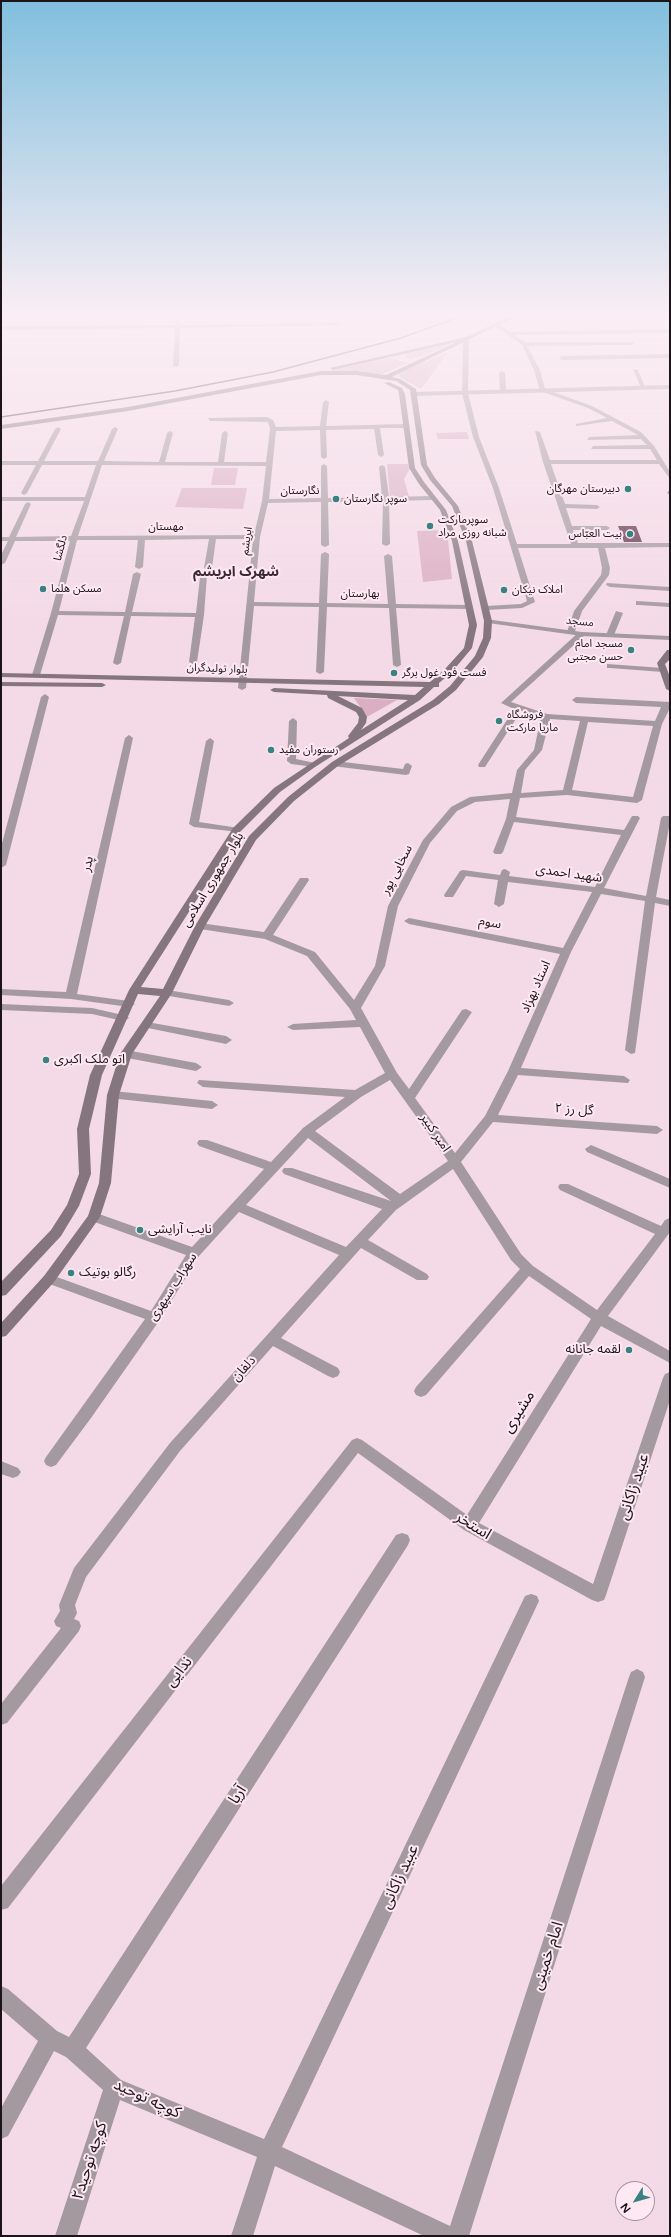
<!DOCTYPE html>
<meta charset="utf-8">
<style>
body{margin:0}
#map{position:relative;width:671px;height:2237px;overflow:hidden;background:#f4dae6;font-family:"Varela Round",sans-serif}
canvas{display:block}
.frame{position:absolute;inset:0;border:2px solid #1c1418;pointer-events:none}
.north{position:absolute;left:615px;top:2181px;width:40px;height:40px;box-sizing:border-box;background:#fee9f2;border:1px solid #a4949b;border-radius:50%;rotate:233deg;font-size:11px;font-weight:700;line-height:16px;text-align:center;color:#1c1418}
.north::after{content:'';display:block;margin:auto;width:14px;height:18px;background:#398282;clip-path:polygon(50% 0,100% 100%,50% 72%,0 100%)}
</style>
<div id="map">
<canvas width="671" height="2237"></canvas>
<div class="frame"></div>
<div class="north">N</div>
</div>
<script>
const context = document.querySelector('canvas').getContext('2d');
context.lineJoin = 'round';
function fillPath(path, color) {
  context.fillStyle = color;
  context.fill(path, 'evenodd');
}
function toPath(rows) {
  const path = new Path2D();
  for (const r of rows) {
    path.moveTo(r[0], r[1]);
    for (let i = 2; i < r.length; i += 2) path.lineTo(r[i], r[i + 1]);
  }
  return path;
}
function stroke(path, color, width, dash) {
  context.strokeStyle = color;
  context.lineWidth = width;
  context.lineCap = dash ? 'butt' : 'round';
  context.setLineDash(dash || []);
  context.stroke(path);
}
function label(font, color, halo, rows, align = 'center') {
  context.font = font + ' "Varela Round","Noto Sans Arabic",sans-serif';
  context.lineWidth = 4;
  context.setLineDash([]);
  context.textBaseline = 'middle';
  context.strokeStyle = halo;
  context.fillStyle = color;
  for (const [text, x, y, turn = 0] of rows) {
    context.save();
    context.translate(x, y);
    context.rotate((+turn || 0) * Math.PI / 180);
    context.textAlign = isNaN(turn) ? turn : align;
    if (halo) context.strokeText(text, 0, 0);
    context.fillText(text, 0, 0);
    context.restore();
  }
}
const green = toPath([
 [451,344,420,357,411,359,406,357,406,354],
 [448,352,421,389,399,377,399,373],
 [390,358,408,363,382,374,329,371],
 [467,432,469,439,438,439,436,433],
 [387,464,408,464,409,470,404,479,409,497,390,498],
 [214,468,238,468,235,485,211,485],
 [182,488,247,488,243,509,175,507],
 [447,530,452,579,423,582,417,531],
 [354,698,397,700,367,717]
]);
const building = toPath([
 [618,526,636,526,642,542,624,542]
]);
const minor = toPath([
 [175,315,180,315,180,325,337,323,340,325,180,328,179,365,176,367,173,365,175,328,1,330,1,326,175,325,175,315],
 [495,324,499,324,510,332,670,329,670,333,514,335,525,342,634,342,632,345,527,346,540,370,545,389,592,406,641,432,654,446,670,472,670,479,659,464,551,464,565,504,597,505,600,507,597,509,566,508,572,526,607,526,610,528,607,530,573,530,578,543,670,543,670,547,605,548,610,568,609,575,582,611,574,634,567,632,574,611,601,575,602,568,598,548,518,548,535,602,522,608,486,610,482,608,486,606,521,604,527,601,493,488,473,437,462,393,463,338,466,336,469,338,468,393,479,437,499,488,517,544,571,544,543,462,535,431,540,432,550,460,657,460,650,449,591,449,593,446,647,445,641,439,587,440,589,437,638,435,612,421,576,426,576,424,607,418,588,408,540,391,534,370,522,345,495,326,495,324],
 [670,354,670,358,562,360,559,358,562,356,670,354],
 [633,369,638,370,646,389,641,388,633,369],
 [502,371,505,373,506,391,503,393,500,391,499,373,502,371],
 [326,400,329,402,326,426,407,424,410,426,407,428,380,428,384,455,381,457,378,455,374,429,326,430,327,457,324,459,321,457,320,430,276,431,269,499,321,498,321,466,324,464,327,466,328,498,382,497,379,467,382,465,385,467,389,497,432,496,435,498,432,500,389,501,390,544,386,546,382,544,383,501,328,502,329,545,325,547,321,545,321,502,268,503,260,537,254,602,319,603,321,554,325,552,329,554,327,603,388,604,384,556,388,554,392,556,396,604,469,605,472,605,472,609,396,608,401,665,397,667,393,665,389,608,327,607,324,672,320,674,316,672,319,607,254,606,246,688,242,690,238,688,253,539,216,539,212,568,208,570,204,568,209,539,145,540,143,567,139,569,135,567,138,540,77,540,59,611,125,612,133,574,137,572,141,574,132,612,196,613,200,577,207,575,204,615,197,662,193,664,189,662,195,617,131,616,121,663,117,665,113,663,124,616,58,615,40,675,33,677,32,675,51,613,70,541,15,541,5,563,1,565,1,555,8,541,1,541,1,537,9,537,25,504,28,502,31,504,16,537,71,536,84,501,1,501,1,497,85,497,96,465,42,465,27,493,24,495,21,493,36,465,1,465,1,461,38,461,55,429,58,427,61,429,44,461,98,461,112,429,115,427,118,429,104,461,159,462,167,433,170,431,173,433,165,462,218,462,222,433,225,431,228,433,224,462,266,462,270,429,268,422,210,421,208,418,267,417,273,420,276,427,320,426,323,402,326,400],
 [102,465,266,466,262,501,254,535,78,536,102,465],
 [607,583,670,587,670,591,610,587,606,585,607,583],
 [636,601,670,603,670,607,639,605,636,605,636,601],
 [616,611,623,613,614,635,607,637,606,635,616,611],
 [579,632,586,634,511,702,547,714,655,721,661,707,576,703,572,700,576,697,670,702,670,708,662,724,642,800,637,803,567,795,520,798,516,817,624,830,632,816,638,816,640,818,604,888,646,896,661,818,663,816,669,816,670,822,656,897,670,900,670,906,655,903,635,1053,631,1054,625,1050,645,901,601,894,571,952,521,1068,624,1076,630,1080,628,1083,518,1075,498,1115,657,1126,663,1130,657,1134,493,1122,461,1162,521,1254,533,1266,597,1310,655,1234,560,1190,558,1187,560,1184,568,1184,661,1226,665,1220,670,1218,670,1232,608,1316,670,1351,670,1363,601,1326,479,1523,593,1584,663,1378,665,1374,670,1372,670,1400,606,1595,604,1600,598,1602,592,1600,464,1530,358,1453,8,1908,1,1910,1,1886,352,1440,357,1438,362,1440,467,1515,591,1319,529,1276,426,1395,421,1397,416,1395,414,1391,416,1387,520,1269,511,1260,453,1169,396,1210,368,1240,427,1274,429,1277,427,1280,417,1280,361,1248,281,1338,338,1368,340,1372,338,1376,333,1378,328,1376,273,1346,180,1451,86,1577,75,1605,77,1613,74,1619,79,1621,81,1626,79,1631,7,1723,1,1725,1,1704,61,1628,56,1626,54,1621,60,1611,59,1605,74,1568,170,1443,339,1255,239,1212,199,1256,159,1321,91,1418,56,1465,51,1467,46,1465,44,1461,46,1457,145,1319,44,1282,42,1279,44,1276,54,1276,151,1311,186,1255,89,1220,88,1217,89,1214,99,1214,192,1247,264,1169,199,1146,197,1143,199,1140,207,1140,271,1162,303,1128,345,1097,203,1087,197,1083,199,1080,355,1090,385,1073,360,1027,293,1030,287,1027,293,1024,356,1020,350,1009,307,956,265,939,200,929,195,926,200,923,264,932,300,878,308,878,309,880,273,935,315,952,354,1000,375,966,388,906,423,840,451,807,470,797,512,793,517,770,534,750,541,717,521,711,485,767,479,767,478,765,514,709,501,703,579,632],
 [550,719,580,721,563,790,521,793,525,770,542,750,550,719],
 [588,722,653,726,633,797,572,790,588,722],
 [510,799,506,819,493,852,495,854,501,854,503,852,514,822,621,835,595,887,509,876,510,872,505,869,502,870,500,875,463,870,460,871,444,895,445,897,453,897,466,876,498,880,494,904,499,907,504,904,508,882,592,892,563,948,409,918,404,921,409,924,560,954,508,1071,485,1116,455,1153,415,1098,472,1012,466,1009,462,1010,409,1089,397,1073,361,1008,385,966,398,906,430,843,457,811,475,802,510,799],
 [390,1080,448,1161,400,1194,315,1131,361,1097,390,1080],
 [308,1138,391,1201,292,1168,284,1168,282,1171,284,1174,382,1209,346,1247,246,1205,308,1138],
 [607,664,663,668,667,670,663,672,610,668,607,668,607,664],
 [45,694,49,697,6,865,1,868,1,847,41,697,45,694],
 [293,718,297,721,296,759,315,763,315,767,291,764,287,761,289,721,293,718],
 [129,735,133,738,77,994,129,1001,135,1004,129,1007,71,999,1,995,1,989,66,992,125,738,129,735],
 [210,738,214,741,199,822,239,828,239,832,194,827,189,824,206,741,210,738],
 [335,761,403,769,405,764,408,763,412,766,409,774,406,775,332,766,331,764,335,761],
 [167,990,229,1000,234,1003,229,1006,163,995,162,993,163,991,167,990],
 [1,1004,92,1008,127,1016,129,1018,123,1021,92,1014,1,1010,1,1004],
 [147,1022,226,1036,232,1040,226,1044,143,1027,141,1025,143,1023,147,1022],
 [126,1050,196,1063,202,1067,196,1071,122,1057,120,1054,122,1051,126,1050],
 [113,1091,212,1101,218,1105,212,1109,109,1098,107,1095,113,1091],
 [591,1145,670,1179,670,1188,587,1152,585,1149,591,1145],
 [1,1461,18,1468,21,1472,18,1476,13,1478,1,1474,1,1461],
 [402,1533,408,1535,410,1540,408,1545,86,2048,121,2080,264,2139,525,1596,531,1594,537,1596,539,1601,282,2147,450,2226,629,1677,631,1672,637,1669,643,1672,645,1677,469,2236,424,2236,275,2166,253,2236,231,2236,257,2157,120,2100,77,2236,55,2236,103,2090,66,2057,54,2051,8,2136,1,2139,1,2108,38,2041,1,2009,1,1986,8,1989,57,2031,69,2037,396,1535,402,1533]
]);
const tertiary = toPath([
 [670,385,670,389,414,396,411,394,414,392,670,385],
 [485,619,582,632,670,636,670,640,582,636,488,623,484,621,485,619]
]);
const secondary = toPath([
 [512,315,519,315,392,377,400,379,416,389,427,465,435,478,458,506,472,541,492,621,491,638,483,657,456,690,439,704,338,766,294,801,256,840,205,926,172,993,132,1054,119,1095,111,1183,100,1217,54,1282,6,1336,1,1337,1,1323,44,1276,88,1216,99,1183,107,1095,120,1054,160,996,138,994,102,1075,89,1129,91,1174,79,1206,61,1236,6,1295,1,1296,1,1282,51,1230,67,1205,79,1174,77,1129,90,1075,129,990,233,828,274,788,349,738,348,736,358,723,359,717,356,712,328,698,327,695,274,692,270,690,274,688,415,695,424,687,1,677,1,673,430,682,445,669,464,648,469,625,452,541,440,510,419,484,409,468,399,394,398,390,384,383,389,382,402,388,405,394,415,468,424,482,446,510,458,541,477,625,472,648,451,673,439,683,439,687,434,687,420,700,315,767,280,792,240,832,141,987,163,989,195,926,249,836,288,797,332,762,433,700,450,686,475,656,483,638,484,621,466,541,452,506,430,480,421,465,410,390,396,381,356,375,321,375,128,411,1,429,1,425,128,407,321,371,356,371,386,375,457,342,333,370,330,368,467,337,512,315],
 [338,696,408,700,361,730,366,723,367,717,362,708,338,696],
 [670,489,670,495,667,493,670,489],
 [667,650,670,650,670,659,665,664,670,677,670,691,666,689,657,663,667,650],
 [1,682,102,683,106,685,102,687,1,686,1,682]
]);
const rail = toPath([
 [1,417,175,391,273,372,401,338,465,315]
]);
const markers = [
 [628,489,4,"#398282"],
 [336,499,4,"#398282"],
 [430,526,4,"#398282"],
 [630,534,4,"#398282"],
 [43,589,4,"#398282"],
 [504,590,4,"#398282"],
 [631,650,4,"#398282"],
 [394,673,4,"#398282"],
 [499,721,4,"#398282"],
 [271,750,4,"#398282"],
 [46,1060,4,"#398282"],
 [140,1230,4,"#398282"],
 [71,1273,4,"#398282"],
 [629,1350,4,"#398282"]
];
const farPoinames = [
 ["دبیرستان مهرگان",620,489,"right"],
 ["سوپر نگارستان",344,499],
 ["سوپرمارکت",438,520],
 ["شبانه روزی مراد",438,533],
 ["بیت العبّاس",622,534,"right"],
 ["مسکن هلما",51,589],
 ["املاک نیکان",512,590],
 ["مسجد امام",623,644,"right"],
 ["حسن مجتبی",623,657,"right"],
 ["فست فود غول برگر",402,673],
 ["فروشگاه",507,715],
 ["ماریا مارکت",507,728],
 ["رستوران مفید",279,750]
];
const farStreetnames = [
 ["نگارستان",300,491],
 ["مهستان",166,527],
 ["ابریشم",247,541,-82],
 ["دلگشا",61,548,-75],
 ["بهارستان",360,594],
 ["مسجد",580,622,6],
 ["بلوار تولیدگران",217,669,2]
];
const streetNames = [
 ["پدر",88,864,-77],
 ["سخایی پور",397,870,-63],
 ["شهید احمدی",569,874,8],
 ["بلوار جمهوری اسلامی",213,880,-59],
 ["سوم",490,923,11],
 ["استاد بهزاد",536,987,-66],
 ["گل رز ۲",574,1110,4],
 ["امیر کبیر",435,1133,56],
 ["سهراب سپهری",173,1287,-57],
 ["دلفان",244,1369,-48]
];
const poiNames = [
 ["اتو ملک اکبری",54,1060],
 ["نایب آرایشی",148,1230],
 ["رگالو بوتیک",79,1273],
 ["لقمه جانانه",621,1350,"right"]
];
const farDistrictnames = [
 ["شهرک ابریشم",236,572]
];
const nearStreetnames = [
 ["مشیری",519,1412,-58],
 ["عبید زاکانی",634,1487,-72],
 ["استخر",473,1526,32],
 ["ندایی",179,1672,-52],
 ["آریا",238,1795,-57],
 ["عبید زاکانی",400,1877,-65],
 ["امام خمینی",548,1956,-72],
 ["کوچه توحید",147,2099,25],
 ["کوچه توحید۲",90,2161,-72]
];
fillPath(green, '#dbafc3');
fillPath(building, '#61334b');
fillPath(minor, '#a4999e');
fillPath(tertiary, '#a4999e');
fillPath(secondary, '#85767d');
stroke(rail, '#4f4348', 1.5);
const sky = context.createLinearGradient(0, 0, 0, 629);
sky.addColorStop(0, '#81bfde');
sky.addColorStop(0.5, '#faeef4');
sky.addColorStop(1, '#faeef400');
context.fillStyle = sky;
context.fillRect(0, 0, 671, 629);
for (const [x, y, r, color] of markers) {
  const dot = new Path2D();
  dot.arc(x, y, r, 0, 2 * Math.PI);
  context.fillStyle = color;
  context.fill(dot);
  stroke(dot, '#fee9f2', 1.5);
}
label('11px', '#1c1418', '#fee9f2', farPoinames, 'left');
label('11px', '#1c1418', '#fee9f2', farStreetnames);
label('13px', '#1c1418', '#fee9f2', streetNames);
label('13px', '#1c1418', '#fee9f2', poiNames, 'left');
label('bold 14px', '#3c2a33', '#fee9f2', farDistrictnames);
label('16px', '#1c1418', '#fee9f2', nearStreetnames);
</script>
